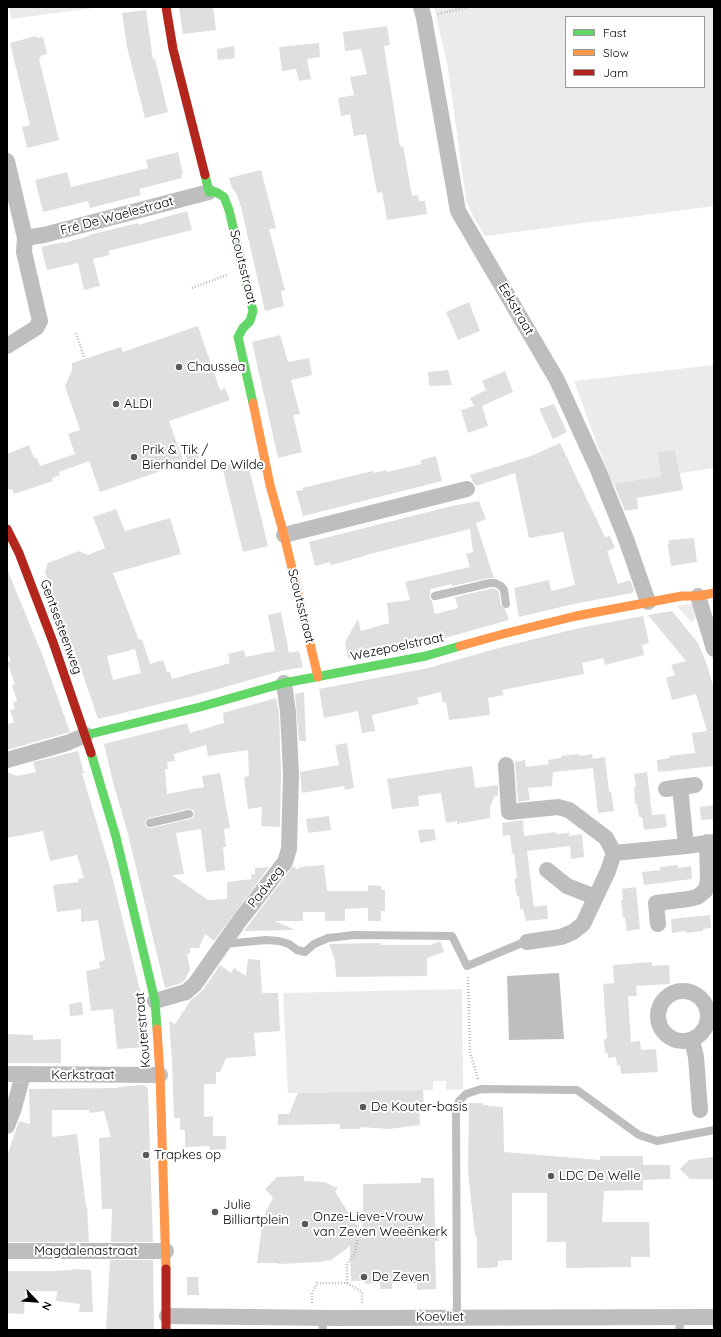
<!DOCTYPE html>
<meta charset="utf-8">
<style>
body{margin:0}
#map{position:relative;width:721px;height:1337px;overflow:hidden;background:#fff;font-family:Quicksand,sans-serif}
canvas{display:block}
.frame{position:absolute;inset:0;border:8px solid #000;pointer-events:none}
.legend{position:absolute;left:565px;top:16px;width:140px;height:72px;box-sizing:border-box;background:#fff;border:1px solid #999;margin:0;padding:5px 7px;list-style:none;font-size:12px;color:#000}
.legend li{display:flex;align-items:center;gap:8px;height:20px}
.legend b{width:20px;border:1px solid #999}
.north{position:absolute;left:16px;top:1281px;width:40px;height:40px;-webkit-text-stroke:3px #fff;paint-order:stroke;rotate:115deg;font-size:11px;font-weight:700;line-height:16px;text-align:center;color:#000}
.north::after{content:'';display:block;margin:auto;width:14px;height:18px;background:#000;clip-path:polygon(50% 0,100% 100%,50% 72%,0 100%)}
</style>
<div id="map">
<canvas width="721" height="1337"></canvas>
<div class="frame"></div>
<ul class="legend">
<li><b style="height:5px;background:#63d668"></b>Fast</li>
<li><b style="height:5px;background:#ff974d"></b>Slow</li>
<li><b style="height:5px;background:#b3261e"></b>Jam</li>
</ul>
<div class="north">N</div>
</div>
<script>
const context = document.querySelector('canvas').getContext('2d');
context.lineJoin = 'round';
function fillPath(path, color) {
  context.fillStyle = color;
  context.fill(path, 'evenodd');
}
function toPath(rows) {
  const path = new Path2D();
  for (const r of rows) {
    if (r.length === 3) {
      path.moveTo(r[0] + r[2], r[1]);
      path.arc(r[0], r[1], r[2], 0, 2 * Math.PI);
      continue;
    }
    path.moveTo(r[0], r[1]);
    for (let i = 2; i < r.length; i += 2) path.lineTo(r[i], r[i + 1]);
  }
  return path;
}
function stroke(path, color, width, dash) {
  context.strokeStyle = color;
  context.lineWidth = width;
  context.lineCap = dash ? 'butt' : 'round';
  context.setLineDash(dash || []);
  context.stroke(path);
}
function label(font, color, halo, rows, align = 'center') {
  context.font = font + ' Quicksand,sans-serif';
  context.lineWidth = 4;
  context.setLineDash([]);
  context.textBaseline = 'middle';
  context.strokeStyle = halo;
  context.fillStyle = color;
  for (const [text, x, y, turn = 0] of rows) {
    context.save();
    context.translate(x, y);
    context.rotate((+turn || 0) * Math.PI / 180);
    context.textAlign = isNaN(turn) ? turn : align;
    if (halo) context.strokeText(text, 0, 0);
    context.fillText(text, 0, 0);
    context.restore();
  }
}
const green = toPath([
 [9,7,102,7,11,19],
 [434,7,714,7,714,206,485,236,474,218,466,200,448,68],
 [566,17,704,17,704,87,566,87],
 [714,365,714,468,680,473,675,449,657,452,661,476,614,484,611,482,574,381],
 [692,604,696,616,694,621,691,622,677,606],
 [462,989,463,1089,446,1090,446,1081,433,1081,433,1090,288,1093,283,993]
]);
const water = toPath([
 [559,973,564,1039,509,1040,507,976]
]);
const building = toPath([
 [179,7,213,7,216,30,183,34],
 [146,10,153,60,155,59,168,112,145,118,127,47,122,13],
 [387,26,390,45,384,46,400,147,403,146,412,196,418,195,419,201,425,201,427,214,387,220,382,192,377,193,366,134,354,136,350,114,341,116,338,98,354,95,350,77,367,74,361,49,345,51,343,32],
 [36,36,37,38,43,37,47,54,40,56,41,58,39,59,59,140,27,148,22,127,30,125,10,43],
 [319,43,320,57,307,59,311,79,299,81,296,69,282,71,279,47],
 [234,46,235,58,218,60,217,49],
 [178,152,183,174,181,174,182,178,139,189,141,195,90,208,88,201,43,212,35,180,67,172,71,187,148,168,146,160],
 [261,170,276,228,269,229,285,290,281,291,284,306,265,311,241,207,236,193,232,188,229,178],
 [187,211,192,230,108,251,110,255,93,259,100,286,84,290,78,263,47,270,41,247,63,242,63,243,89,236,89,235,138,223,138,225],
 [469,302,480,331,458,340,446,312],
 [198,326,220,390,225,388,230,400,169,421,184,463,100,492,89,461,59,472,60,475,52,478,53,481,14,494,12,489,9,490,7,483,7,454,29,445,34,458,36,457,40,466,75,454,68,434,80,430,65,386,72,370,72,363,121,347,123,352],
 [280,335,288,362,309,358,312,375,291,380,300,414,293,415,302,452,278,458,252,342],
 [448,370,452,385,429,386,428,372],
 [505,371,513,392,482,406,488,426,468,433,461,410,474,406,470,398,486,390,482,381],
 [554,404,567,432,553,439,539,409],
 [560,443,605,537,610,536,615,548,607,551,618,584,630,580,634,590,632,593,574,604,519,617,514,588,549,580,551,591,575,585,563,532,529,538,515,473,476,486,473,482,470,475,531,456],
 [195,447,199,458,188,462,184,451],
 [675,449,683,490,637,498,638,509,625,511,614,484,661,476,657,452],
 [436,456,442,481,303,516,296,491,303,490,302,488,373,471,374,473,387,470,387,472,421,464,421,460],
 [247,460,268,546,243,552,222,466],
 [479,501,486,519,476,523,494,578,489,578,452,586,452,584,430,589,430,598,432,601,435,614,458,608,455,597,494,588,499,592,501,605,505,609,509,620,423,644,348,658,345,642,358,619,361,631,389,623,387,603,410,600,405,582,470,567,466,554,473,552,470,529,366,555,365,556,331,565,330,562,315,566,309,542,452,506],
 [116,509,125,531,170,518,181,554,113,573,139,640,142,639,150,664,163,660,167,672,170,672,172,679,230,663,228,654,244,650,246,657,275,651,268,615,281,612,289,653,299,651,303,667,281,671,197,695,98,719,79,663,45,572,48,563,79,551,88,555,105,548,93,517],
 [135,649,141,673,113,680,107,656],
 [694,538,697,562,671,566,668,546,669,540],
 [7,569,44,659,70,732,7,750,7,724,14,723,10,710,15,709,13,702,17,701,12,685,15,684,7,662,11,661,7,652],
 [672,611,698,643,707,665,714,689,714,766,658,772,657,760,670,758,669,756,695,753,692,733,707,731,696,694,672,700,666,678,675,675,671,665,686,661,648,615],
 [643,616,649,643,642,645,644,655,605,665,603,658,582,663,584,674,502,690,504,695,488,698,490,715,449,720,446,702,443,703,441,692,417,698,419,704,372,715,375,731,362,733,358,711,324,718,319,689,428,668,506,646,579,628],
 [304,692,306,741,299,741,295,694],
 [276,698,279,713,281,774,280,827,261,826,262,807,248,809,244,777,249,776,248,750,208,756,206,745,174,754,175,761,167,762,168,769,165,769,167,794,204,787,202,776,220,773,230,828,224,829,226,847,223,847,225,870,206,872,201,829,176,833,184,874,172,875,208,900,227,899,227,882,252,879,251,874,255,874,255,868,269,867,214,941,205,934,199,948,190,948,190,953,187,954,190,969,185,980,181,983,165,988,128,834,114,786,104,744,187,723,190,733,224,723,223,713],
 [188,809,193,810,194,813,193,818,190,819,151,828,148,828,145,825,145,821,149,818],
 [347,743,354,788,345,790,344,786,302,793,300,772,339,765,335,745],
 [78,751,84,773,82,773,110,868,140,990,146,1047,117,1049,113,1009,91,1011,86,971,100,968,99,962,105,960,98,920,81,922,81,909,57,912,53,885,79,882,78,879,84,878,77,855,50,861,43,831,7,838,7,772,17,776,36,772,33,762],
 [579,754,579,756,592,754,593,759,605,757,609,792,611,792,614,811,598,813,593,768,553,772,552,786,528,788,530,800,518,802,515,762,525,760,526,767,549,764,548,760,561,758,561,756],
 [472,766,475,788,498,785,498,796,495,796,490,807,490,818,457,824,457,821,446,823,441,793,418,796,419,806,392,809,387,779],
 [647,772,652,815,665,814,667,827,644,830,642,817,639,817,637,804,635,805,634,787,636,787,634,774],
 [714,805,714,819,701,820,700,807],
 [329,816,331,830,308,833,306,819],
 [523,820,524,836,555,832,556,834,569,833,569,836,582,834,584,857,571,859,570,846,527,851,534,907,547,905,548,919,526,921,523,909,520,909,519,896,517,896,514,879,517,878,514,853,512,853,510,835,503,836,502,823],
 [434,829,436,840,420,843,418,830],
 [324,865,327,891,368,891,368,885,381,886,381,890,385,890,385,911,381,911,381,921,368,921,368,908,345,909,345,921,325,921,325,912,303,912,303,921,275,921,295,930,244,931,293,866,298,870,300,867],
 [677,865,678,868,691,866,692,879,644,885,642,872,660,870,660,867],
 [636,887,640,929,627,931,625,917,623,918,621,900,623,900,622,889],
 [710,915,711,928,703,929,703,931,686,933,686,931,672,933,671,919],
 [440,941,444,952,427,958,427,976,336,977,335,961,329,944,381,943,381,945,431,945],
 [248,959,260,960,262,993,278,993,280,1031,254,1033,256,1056,226,1058,220,1072,216,1072,216,1084,204,1084,204,1117,213,1116,213,1136,226,1136,226,1149,210,1150,210,1146,185,1147,185,1130,180,1130,180,1118,174,1118,172,1061,169,1021,175,1024,191,1000,203,990,220,965,231,973,234,968,246,976],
 [652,962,652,966,669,965,670,984,636,986,637,996,628,996,631,1042,640,1041,641,1050,656,1049,658,1072,621,1074,620,1065,617,1065,616,1057,608,1058,608,1053,605,1053,604,1039,607,1039,603,984,614,983,613,965],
 [82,1002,83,1015,70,1016,69,1004],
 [7,1034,33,1035,33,1040,61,1039,61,1063,7,1063],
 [143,1085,148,1088,153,1242,111,1242,112,1209,102,1209,99,1138,111,1137,104,1111,89,1113,89,1110,52,1110,52,1137,77,1134,86,1207,87,1206,89,1242,7,1242,7,1156,19,1121,30,1124,29,1089,118,1088,118,1087],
 [423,1090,424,1106,419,1106,420,1125,389,1129,361,1127,360,1129,340,1129,340,1124,278,1125,278,1114,289,1114,298,1093],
 [469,1103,483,1103,483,1105,488,1105,488,1106,503,1107,504,1152,600,1160,600,1156,643,1156,643,1165,670,1165,670,1179,643,1180,643,1190,604,1191,602,1222,649,1222,650,1257,631,1257,631,1267,566,1268,566,1242,547,1242,547,1193,512,1193,512,1260,498,1261,498,1267,491,1267,492,1268,477,1268,477,1236,475,1236,468,1171],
 [714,1157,714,1179,690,1179,680,1169,689,1160,704,1158],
 [304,1176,304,1181,324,1182,338,1188,335,1192,363,1235,363,1184,421,1183,421,1178,434,1178,435,1227,438,1227,439,1241,435,1241,436,1289,417,1290,417,1283,392,1283,392,1289,380,1289,380,1283,365,1284,365,1281,351,1281,350,1246,331,1260,318,1262,279,1264,278,1263,257,1263,262,1225,265,1213,273,1198,265,1189,277,1177],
 [110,1260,153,1260,154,1330,106,1330],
 [72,1269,91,1270,93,1312,79,1312,80,1304,56,1301,57,1291,25,1291,24,1314,7,1313,7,1271,53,1271,72,1270],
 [187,1277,198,1277,199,1295,187,1295]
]);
const path = toPath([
 [438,14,468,7],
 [192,288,227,275],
 [76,333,84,357],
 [468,977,470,1052,478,1079],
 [347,1283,362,1292,362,1303],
 [312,1303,312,1293,317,1283,347,1283,347,1264,355,1253,357,1244,358,1216]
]);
const lane = toPath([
 [435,596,490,583,495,583,501,586,504,590,506,604],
 [150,823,189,814],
 [224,944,266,940,279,941,289,944,297,950,305,952,314,944,328,938,354,935,452,936,467,966,522,943,527,942],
 [322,1317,323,1330],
 [457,1317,456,1111,459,1101,466,1094,481,1089,577,1090,639,1135,657,1141,714,1130],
 [679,1330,682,1317]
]);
const street = toPath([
 [421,7,424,18,458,211,557,380,598,470,626,539,648,602],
 [7,161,25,238],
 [7,346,36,328,40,321,24,252,25,238,44,235,209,192],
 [284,535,467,489],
 [698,596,714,649],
 [7,760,67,743,86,735],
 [506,765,509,812,558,807,569,810,606,838,614,853,608,871,583,924,573,932,561,937,527,942],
 [680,787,695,785],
 [666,789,680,787,686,846],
 [614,853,686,846,714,842],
 [547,870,567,886,595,897],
 [658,924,656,903,689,899,697,897,705,891,708,881,707,842],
 [683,1016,25],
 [155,1001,186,992,195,984,240,920,285,862,289,849,291,774,288,712,284,683],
 [692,1040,696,1057,700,1110],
 [7,1074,160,1075],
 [7,1126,14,1108,23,1074],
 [7,1251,166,1251],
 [167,1316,332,1318,714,1317]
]);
const fast = toPath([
 [205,175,209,192,216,192,224,197,229,210,253,311,250,321,243,328,238,337,253,403],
 [86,735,200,707,284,683,426,656,460,646],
 [91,753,116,837,155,1001,157,1029]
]);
const slow = toPath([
 [253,403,270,485,284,535,318,677],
 [460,646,503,634,576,616,682,596,698,596,714,593],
 [157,1029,160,1075,166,1269]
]);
const jam = toPath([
 [166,7,173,49,205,175],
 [7,529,19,553,53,642,91,753],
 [166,1269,166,1330]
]);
const markers = [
 [179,367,4,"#595959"],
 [116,404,4,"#595959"],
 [134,457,4,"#595959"],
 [363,1107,4,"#595959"],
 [146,1155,4,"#595959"],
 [551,1176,4,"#595959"],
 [215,1212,4,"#595959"],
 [305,1224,4,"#595959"],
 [364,1277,4,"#595959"]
];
const streetNames = [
 ["Fré De Waelestraat",117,216,-15],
 ["Scoutsstraat",243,267,76],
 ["Eekstraat",516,309,60],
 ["Scoutsstraat",301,606,76],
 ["Gentsesteenweg",61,627,70],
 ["Wezepoelstraat",397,647,-12],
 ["Padweg",266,887,-52],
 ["Kouterstraat",143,1030,-95],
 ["Kerkstraat",83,1075],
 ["Magdalenastraat",86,1251],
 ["Koevliet",440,1317]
];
const poiNames = [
 ["Chaussea",187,367],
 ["ALDI",124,404],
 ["Prik & Tik /",142,450],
 ["Bierhandel De Wilde",142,465],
 ["De Kouter-basis",371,1107],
 ["Trapkes op",154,1155],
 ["LDC De Welle",559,1176],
 ["Julie",223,1205],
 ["Billiartplein",223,1220],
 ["Onze-Lieve-Vrouw",313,1217],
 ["van Zeven Weeënkerk",313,1232],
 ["De Zeven",372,1277]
];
fillPath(green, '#ebebeb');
fillPath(water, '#bebebe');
fillPath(building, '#dfdfdf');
stroke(path, '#b9b9b9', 2.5, [1, 2]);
stroke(lane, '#bebebe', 8);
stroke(street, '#bebebe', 16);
stroke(fast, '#63d668', 9);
stroke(slow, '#ff974d', 9);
stroke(jam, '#b3261e', 9);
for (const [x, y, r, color] of markers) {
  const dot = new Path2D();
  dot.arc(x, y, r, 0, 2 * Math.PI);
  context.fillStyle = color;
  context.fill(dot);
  stroke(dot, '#fff', 1.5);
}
label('13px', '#000', '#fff', streetNames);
label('13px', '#000', '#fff', poiNames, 'left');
</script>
